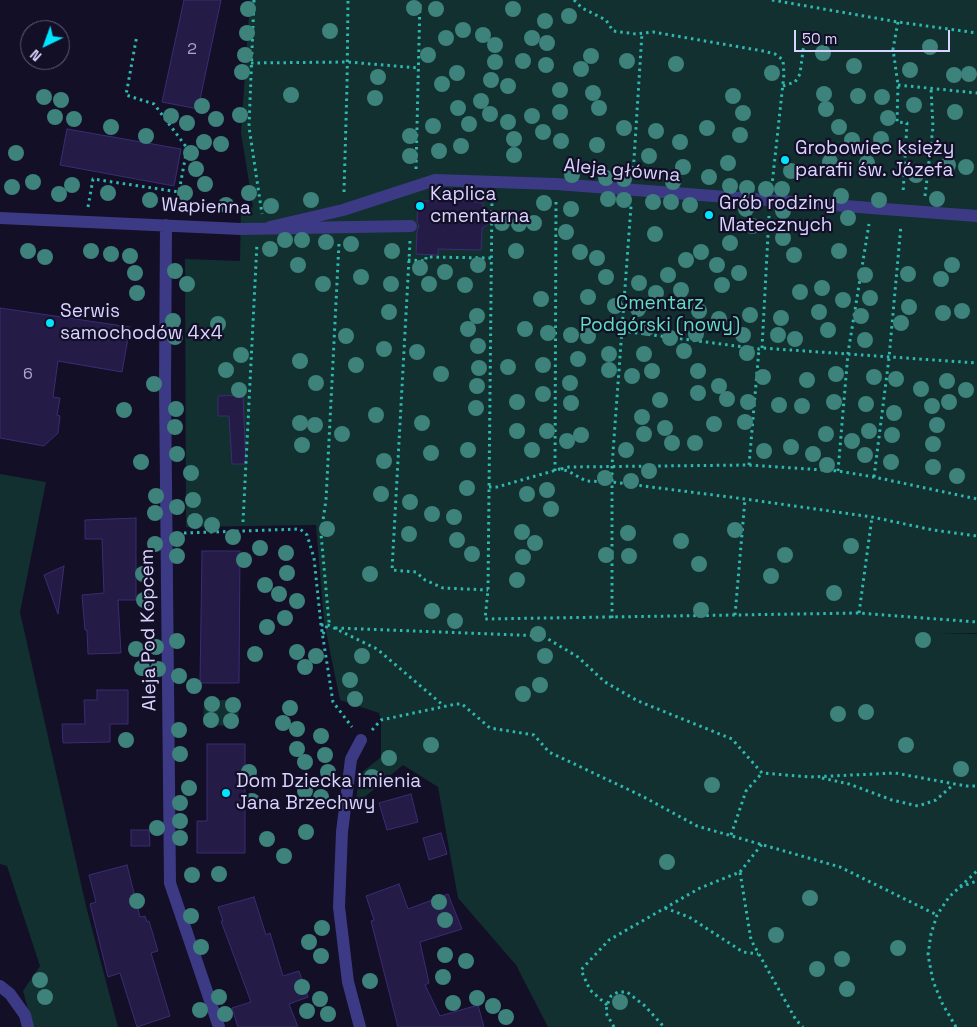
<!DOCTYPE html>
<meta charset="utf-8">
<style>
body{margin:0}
#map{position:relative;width:977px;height:1027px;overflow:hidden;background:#130f26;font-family:"Space Grotesk",sans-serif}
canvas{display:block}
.north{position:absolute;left:20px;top:20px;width:50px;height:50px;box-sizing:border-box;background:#130f26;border:1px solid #625e7d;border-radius:50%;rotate:222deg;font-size:14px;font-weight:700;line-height:20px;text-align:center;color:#d9d4ff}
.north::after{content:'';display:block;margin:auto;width:18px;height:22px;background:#00e5ff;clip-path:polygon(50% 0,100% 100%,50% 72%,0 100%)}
.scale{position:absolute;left:794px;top:30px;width:156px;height:22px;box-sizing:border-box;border:2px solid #d9d4ff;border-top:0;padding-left:6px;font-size:15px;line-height:18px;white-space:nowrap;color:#d9d4ff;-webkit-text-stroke:4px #130f26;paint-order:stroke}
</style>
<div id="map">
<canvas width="977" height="1027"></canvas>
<div class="north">N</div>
<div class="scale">50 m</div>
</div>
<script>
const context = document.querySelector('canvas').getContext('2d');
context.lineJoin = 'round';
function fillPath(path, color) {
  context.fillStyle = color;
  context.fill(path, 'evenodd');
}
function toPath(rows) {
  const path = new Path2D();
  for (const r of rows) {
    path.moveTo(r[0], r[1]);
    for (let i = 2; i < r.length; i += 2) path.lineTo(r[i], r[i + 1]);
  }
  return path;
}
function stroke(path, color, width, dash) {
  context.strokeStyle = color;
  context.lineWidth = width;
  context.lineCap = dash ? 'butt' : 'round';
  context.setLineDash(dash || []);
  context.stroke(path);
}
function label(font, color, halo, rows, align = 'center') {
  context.font = font + ' "Space Grotesk",sans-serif';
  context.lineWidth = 4.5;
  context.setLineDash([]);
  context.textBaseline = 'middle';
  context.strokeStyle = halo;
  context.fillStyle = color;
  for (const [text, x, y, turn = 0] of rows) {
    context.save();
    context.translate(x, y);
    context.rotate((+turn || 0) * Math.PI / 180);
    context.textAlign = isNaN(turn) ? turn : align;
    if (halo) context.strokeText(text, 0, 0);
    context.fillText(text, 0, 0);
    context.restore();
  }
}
const green = toPath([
 [250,0,977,0,977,633,936,634,977,634,977,1027,548,1027,516,965,458,898,438,787,403,765,355,805,360,774,381,757,381,720,379,713,340,700,324,622,316,525,186,527,185,259,240,261,241,207,253,207,241,133],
 [0,474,46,482,20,612,86,906,118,1027,33,1027,23,991,40,966,7,866,0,864],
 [204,700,239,700,238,726,203,725]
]);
const building = toPath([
 [184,0,221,0,198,109,162,102,184,0],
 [67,129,181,149,174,186,60,165,67,129],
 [418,201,470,201,483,203,482,217,493,221,482,228,481,250,438,249,438,255,416,254,417,231,419,226,417,221,418,201],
 [0,308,130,327,122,372,58,361,53,397,60,398,57,415,60,416,58,433,44,446,0,438,0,308],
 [243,395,246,464,232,464,229,416,218,416,218,396,243,395],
 [136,518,136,600,118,600,121,653,88,654,87,630,85,630,82,595,104,593,102,539,85,539,85,520,136,518],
 [202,551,240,551,239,683,200,683,202,551],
 [64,566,58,614,44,575,64,566],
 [97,690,128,690,128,724,110,724,110,742,63,743,62,724,85,724,84,700,97,700,97,690],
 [207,744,245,744,245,853,197,853,197,821,207,821,207,744],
 [411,794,418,822,387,830,379,803,411,794],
 [131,830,149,830,150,846,131,846,131,830],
 [441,833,447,854,429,860,423,838,441,833],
 [127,865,140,917,145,916,147,922,149,921,158,951,151,953,170,1016,137,1027,120,973,108,977,90,904,96,902,89,875,127,865],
 [399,884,408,909,448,894,462,929,420,942,429,983,425,985,440,1016,478,1005,484,1027,398,1027,371,921,374,920,366,896,399,884],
 [254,897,266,935,270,933,283,976,299,971,308,997,289,1004,298,1027,238,1027,236,1021,232,1008,251,1002,221,921,223,921,218,907,254,897]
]);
const path = toPath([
 [254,0,249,127,262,214],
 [574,0,582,8,606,20,613,31,636,34,653,32,763,51,775,54,783,60,784,74,772,185],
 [772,0,898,22,977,33],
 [898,22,893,49,898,85,897,122,907,123,903,194],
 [251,63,348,62,419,68],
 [898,85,977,93],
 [783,86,795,82,800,74,805,35],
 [416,169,420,0],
 [633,175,642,33],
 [344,192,347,86,348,0],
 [925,196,933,127,931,89],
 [492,197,488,590,485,619,859,613,977,622],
 [88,207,93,179,179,192,187,148,154,104,126,95,137,35],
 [410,241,392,570,416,572,425,580,443,588,488,590],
 [408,260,426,261,426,257,491,258],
 [622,331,759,349,762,348,977,363],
 [762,348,769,216],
 [749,465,759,349],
 [561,469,569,467,749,465,838,471,874,477,977,499],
 [555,471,556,199],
 [838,471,848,353,869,224],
 [874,477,889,358,901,225],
 [489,487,497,487,560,469,568,471,586,481,612,482,745,499,872,517,933,530,977,536],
 [243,522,257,243],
 [184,533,300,529,307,535,314,558,321,625,333,702,352,727],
 [859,613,872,517],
 [735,615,745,499],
 [612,618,612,466,631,206],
 [321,625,328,625,377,649,444,706],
 [335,628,543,636,578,657,605,682,638,701,732,739,762,773,810,777,895,773,966,786,977,786],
 [323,634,329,622,321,534,326,500,339,243],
 [372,730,381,720,456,704,462,704,490,728,534,735,549,752,642,796,697,826,840,867,937,915],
 [822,778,849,784,892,800,918,806,936,800,954,784],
 [731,835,746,791,762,773],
 [740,872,762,844],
 [960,887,977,881],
 [665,908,689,917,743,952,758,954],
 [607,1005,590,990,581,970,609,940,700,888,740,872,751,940,796,1020,803,1027],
 [614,1027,606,1013,607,1005,611,996,618,992,627,992,645,1006,664,1027],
 [956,1027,942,1003,933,981,928,955,931,934,937,915,949,897,977,871]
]);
const pedestrian = toPath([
 [270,227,343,210,435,180,556,184,977,216],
 [241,229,411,226]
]);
const minor = toPath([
 [0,218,241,229],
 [166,225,165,385,170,883,219,1027],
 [0,986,10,994,25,1015,28,1027],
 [360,1027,348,982,339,907,342,832,351,759,361,740]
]);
const trees = [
 [414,8],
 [248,9],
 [436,9],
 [513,9],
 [569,16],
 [545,21],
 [463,30],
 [330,31],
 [247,33],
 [483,35],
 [446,38],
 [532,38],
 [547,43],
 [495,45],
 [930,47],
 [823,53],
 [245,55],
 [428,55],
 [591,56],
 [523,61],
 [627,61],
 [495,62],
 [676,64],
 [546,65],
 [854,66],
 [581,69],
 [910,70],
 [242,72],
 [457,73],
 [772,73],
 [969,74],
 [954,75],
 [378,77],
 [491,80],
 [442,84],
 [508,86],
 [560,90],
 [593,93],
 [824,94],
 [291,95],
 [733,96],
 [858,96],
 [44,97],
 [882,97],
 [375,98],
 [61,100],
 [481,101],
 [914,105],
 [202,106],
 [458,108],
 [599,108],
 [826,109],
 [560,112],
 [955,112],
 [743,113],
 [490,114],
 [240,115],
 [171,116],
 [532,116],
 [55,117],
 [888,118],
 [74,119],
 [216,119],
 [508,122],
 [187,123],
 [469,124],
 [433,126],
 [111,127],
 [839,127],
 [624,128],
 [707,128],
 [656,131],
 [543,132],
 [740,135],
 [146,136],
 [410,136],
 [514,139],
 [881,139],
 [852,140],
 [561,141],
 [204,142],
 [680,142],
 [221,144],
 [597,145],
 [461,146],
 [439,151],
 [16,153],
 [191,153],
 [514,155],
 [410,156],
 [649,156],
 [830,162],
 [728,163],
 [867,163],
 [948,165],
 [683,167],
 [966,167],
 [196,169],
 [791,171],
 [572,175],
 [916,175],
 [709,177],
 [606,178],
 [624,179],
 [33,182],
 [673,182],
 [205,184],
 [72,185],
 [730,186],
 [12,187],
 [747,188],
 [766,189],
 [782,189],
 [108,193],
 [185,193],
 [249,193],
 [59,194],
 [841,196],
 [608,199],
 [937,199],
 [150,200],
 [311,200],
 [624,200],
 [879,200],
 [653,202],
 [671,202],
 [544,203],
 [226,205],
 [690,205],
 [271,206],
 [571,209],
 [746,209],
 [783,211],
 [848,218],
 [502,223],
 [534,223],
 [519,224],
 [752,226],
 [566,232],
 [655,234],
 [783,238],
 [285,240],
 [302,240],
 [326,242],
 [730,243],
 [351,244],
 [270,249],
 [28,251],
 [91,251],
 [392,251],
 [516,251],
 [839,251],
 [580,252],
 [701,252],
 [111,254],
 [794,255],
 [130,256],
 [45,257],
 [597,258],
 [686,260],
 [298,265],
 [478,265],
 [717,265],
 [952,265],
 [420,268],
 [175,271],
 [445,272],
 [135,273],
 [739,273],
 [908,274],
 [668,275],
 [865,275],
 [361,277],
 [606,277],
 [941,279],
 [639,283],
 [187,284],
 [323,284],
 [391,284],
 [429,284],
 [465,285],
 [722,285],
 [822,288],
 [681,290],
 [800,292],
 [137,293],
 [656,293],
 [588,297],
 [870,298],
 [541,299],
 [843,300],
 [615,306],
 [909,307],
 [638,309],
 [699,311],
 [962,311],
 [389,312],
 [819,312],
 [943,313],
 [750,315],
 [477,316],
 [861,316],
 [781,318],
 [719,319],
 [173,321],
 [901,323],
 [218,324],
 [647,328],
 [468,329],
 [525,329],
 [828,330],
 [548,333],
 [696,334],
 [571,335],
 [743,335],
 [778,335],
 [346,336],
 [588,336],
 [175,337],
 [670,338],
 [795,339],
 [865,340],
 [478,346],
 [384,349],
 [684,351],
 [417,352],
 [747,353],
 [609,354],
 [644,354],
 [241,355],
 [578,359],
 [300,361],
 [356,365],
 [543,365],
 [508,367],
 [479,368],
 [226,370],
 [609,370],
 [652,371],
 [698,371],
 [441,374],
 [836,374],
 [632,376],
 [763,377],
 [874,377],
 [896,379],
 [807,380],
 [947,381],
 [316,383],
 [570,383],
 [154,384],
 [477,386],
 [719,386],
 [921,389],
 [239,390],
 [966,390],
 [698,393],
 [543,394],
 [727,399],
 [660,400],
 [517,402],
 [748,402],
 [834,402],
 [949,402],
 [571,403],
 [866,404],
 [779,405],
 [802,406],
 [932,406],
 [476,408],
 [176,409],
 [124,410],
 [894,413],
 [376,415],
 [642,417],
 [745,422],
 [300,423],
 [422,423],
 [714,424],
 [315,425],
 [937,425],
 [175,427],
 [665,428],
 [517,431],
 [547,431],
 [869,431],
 [342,434],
 [644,434],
 [826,434],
 [581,435],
 [892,435],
 [567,441],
 [852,441],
 [672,443],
 [695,443],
 [933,444],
 [302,445],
 [791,447],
 [468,450],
 [532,450],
 [626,450],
 [764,451],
 [431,453],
 [177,454],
 [813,454],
 [865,455],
 [384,461],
 [141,462],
 [891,462],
 [827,465],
 [933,467],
 [649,471],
 [191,473],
 [957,476],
 [605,478],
 [631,481],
 [467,488],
 [547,490],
 [381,494],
 [527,494],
 [156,496],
 [193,500],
 [410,502],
 [177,507],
 [551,509],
 [155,513],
 [432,514],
 [454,517],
 [195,521],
 [212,525],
 [327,529],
 [735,530],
 [522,532],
 [628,533],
 [409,534],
 [233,537],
 [177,539],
 [457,540],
 [681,541],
 [535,543],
 [155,544],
 [851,546],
 [260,548],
 [286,553],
 [472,554],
 [606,555],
 [785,555],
 [177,556],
 [629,556],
 [523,557],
 [244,560],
 [699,564],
 [287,573],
 [143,574],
 [370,574],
 [771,576],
 [517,580],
 [265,585],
 [834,593],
 [279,594],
 [144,600],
 [297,601],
 [701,610],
 [432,611],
 [285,618],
 [455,621],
 [267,627],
 [538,634],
 [923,640],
 [177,641],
 [156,647],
 [136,649],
 [297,652],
 [255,654],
 [316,656],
 [362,656],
 [545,656],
 [305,667],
 [142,668],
 [158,669],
 [179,676],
 [350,680],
 [540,685],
 [194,686],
 [523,694],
 [355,699],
 [212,704],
 [233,705],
 [290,708],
 [866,712],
 [838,714],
 [211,720],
 [231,721],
 [283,723],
 [297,729],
 [179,730],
 [321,736],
 [126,740],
 [431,745],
 [906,745],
 [297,749],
 [180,754],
 [325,755],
 [389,758],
 [305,762],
 [961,769],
 [249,772],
 [328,772],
 [372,777],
 [712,785],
 [189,788],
 [305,791],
 [321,797],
 [252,801],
 [180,803],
 [180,821],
 [157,828],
 [306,832],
 [180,838],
 [267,839],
 [284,856],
 [667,862],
 [219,874],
 [192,875],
 [810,898],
 [137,901],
 [439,902],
 [191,916],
 [445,920],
 [322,928],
 [776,935],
 [309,942],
 [201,947],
 [898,948],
 [445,955],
 [321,956],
 [842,959],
 [466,961],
 [817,969],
 [443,977],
 [40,980],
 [370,981],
 [302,987],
 [847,989],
 [45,997],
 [219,997],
 [477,998],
 [320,999],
 [620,1002],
 [453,1003],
 [493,1006],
 [200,1010],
 [307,1011],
 [225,1014],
 [328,1014],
 [506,1017]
];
const markers = [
 [785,160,5,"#00e5ff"],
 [420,206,5,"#00e5ff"],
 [709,215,5,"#00e5ff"],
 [50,323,5,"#00e5ff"],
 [226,793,5,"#00e5ff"]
];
const numberNames = [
 ["2",192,50],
 ["6",28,375]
];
const poiNames = [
 ["Grobowiec księży",795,149],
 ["parafii św. Józefa",795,171],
 ["Kaplica",430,195],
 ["cmentarna",430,217],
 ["Grób rodziny",719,204],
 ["Matecznych",719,226],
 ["Serwis",60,312],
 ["samochodów 4x4",60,334],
 ["Dom Dziecka imienia",236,782],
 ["Jana Brzechwy",236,804]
];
const streetNames = [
 ["Aleja główna",622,171,5],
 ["Wapienna",206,207,2],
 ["Aleja Pod Kopcem",149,630,-91]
];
const parkNames = [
 ["Cmentarz",660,304],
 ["Podgórski (nowy)",660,326]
];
fillPath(green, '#12302f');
fillPath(building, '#241b47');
stroke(building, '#3b2d73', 1);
stroke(path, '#2fb8b0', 3, [2.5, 4]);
stroke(pedestrian, '#3d3a85', 12);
stroke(minor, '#3d3a85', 12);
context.fillStyle = '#3d827b';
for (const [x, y] of trees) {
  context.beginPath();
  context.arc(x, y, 8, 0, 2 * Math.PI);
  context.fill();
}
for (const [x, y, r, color] of markers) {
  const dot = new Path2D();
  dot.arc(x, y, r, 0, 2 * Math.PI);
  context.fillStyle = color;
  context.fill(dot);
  stroke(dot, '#130f26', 2);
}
label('16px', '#aca6d1', null, numberNames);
label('19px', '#d9d4ff', '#130f26', poiNames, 'left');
label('19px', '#d9d4ff', '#130f26', streetNames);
label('19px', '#5fe0c0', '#130f26', parkNames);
</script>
